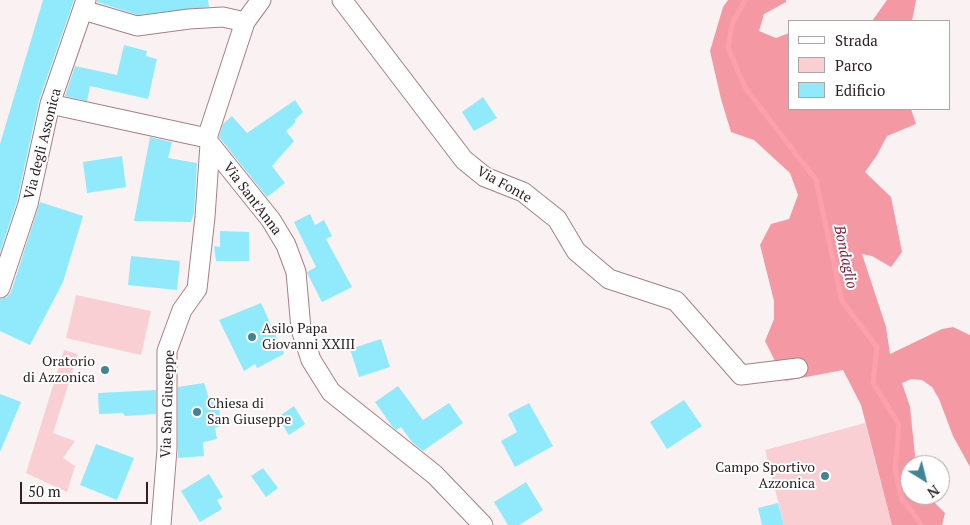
<!DOCTYPE html>
<style>
body{margin:0}
#map{position:relative;width:970px;height:525px;overflow:hidden;background:#faf2f2;font-family:"PT Serif",serif}
canvas{display:block}
.legend{position:absolute;left:788px;top:20px;width:162px;height:90px;box-sizing:border-box;background:#fff;border:1px solid #ada6a7;margin:0;padding:6px 9px;list-style:none;font-size:15px;color:#312123}
.legend li{display:flex;align-items:center;gap:10px;height:25px}
.legend b{width:25px;border:1px solid #ada6a7}
.north{position:absolute;left:900px;top:455px;width:50px;height:50px;box-sizing:border-box;background:#fff;border:1px solid #ada6a7;border-radius:50%;rotate:144deg;font-size:14px;font-weight:700;line-height:20px;text-align:center;color:#312123}
.north::after{content:'';display:block;margin:auto;width:18px;height:22px;background:#418594;clip-path:polygon(50% 0,100% 100%,50% 72%,0 100%)}
.scale{position:absolute;left:20px;top:482px;width:128px;height:22px;box-sizing:border-box;border:2px solid #312123;border-top:0;padding-left:6px;font-size:15px;line-height:18px;white-space:nowrap;color:#312123;-webkit-text-stroke:4px #fff;paint-order:stroke}
</style>
<div id="map">
<canvas width="970" height="525"></canvas>
<ul class="legend">
<li><b style="height:6px;background:#fff"></b>Strada</li>
<li><b style="height:14px;background:#f9cfd3"></b>Parco</li>
<li><b style="height:14px;background:#91e9fc"></b>Edificio</li>
</ul>
<div class="north">N</div>
<div class="scale">50 m</div>
</div>
<script>
const context = document.querySelector('canvas').getContext('2d');
context.lineJoin = 'round';
function fillPath(path, color) {
  context.fillStyle = color;
  context.fill(path, 'evenodd');
}
function toPath(rows) {
  const path = new Path2D();
  for (const r of rows) {
    path.moveTo(r[0], r[1]);
    for (let i = 2; i < r.length; i += 2) path.lineTo(r[i], r[i + 1]);
  }
  return path;
}
function stroke(path, color, width, dash) {
  context.strokeStyle = color;
  context.lineWidth = width;
  context.lineCap = dash ? 'butt' : 'round';
  context.setLineDash(dash || []);
  context.stroke(path);
}
function label(font, color, halo, rows, align = 'center') {
  context.font = font + ' "PT Serif",serif';
  context.lineWidth = 4;
  context.setLineDash([]);
  context.textBaseline = 'middle';
  context.strokeStyle = halo;
  context.fillStyle = color;
  for (const [text, x, y, turn = 0] of rows) {
    context.save();
    context.translate(x, y);
    context.rotate((+turn || 0) * Math.PI / 180);
    context.textAlign = isNaN(turn) ? turn : align;
    if (halo) context.strokeText(text, 0, 0);
    context.fillText(text, 0, 0);
    context.restore();
  }
}
const green = toPath([
 [76,295,151,311,141,355,66,338],
 [64,350,78,354,53,433,75,441,63,458,75,466,67,492,26,473],
 [865,423,892,525,784,525,765,450]
]);
const forest = toPath([
 [728,0,786,0,786,2,764,14,759,31,776,38,789,33,789,109,911,109,916,124,887,136,877,155,865,172,891,197,902,252,891,267,872,256,862,254,886,327,890,354,942,329,953,327,970,335,970,467,953,436,939,399,932,387,922,380,911,379,902,383,910,407,916,465,910,465,910,495,927,495,945,513,942,525,892,525,861,405,843,370,785,381,765,341,774,319,774,301,760,245,771,224,789,219,798,195,790,173,754,140,731,132,721,99,710,51,723,7],
 [887,0,916,0,912,21,872,21]
]);
const stream = toPath([
 [745,0,732,24,728,48,746,89,816,180,842,301,877,347,873,383,899,424,895,470,902,500,913,512,921,525]
]);
const building = toPath([
 [43,0,74,0,39,100,17,201,0,252,0,144],
 [97,0,208,0,209,7,138,15,97,2],
 [124,45,147,51,146,56,157,59,148,99,90,86,87,101,65,96,75,66,117,75],
 [483,97,497,118,474,131,462,112],
 [295,100,303,112,295,120,295,123,286,131,294,141,272,166,285,183,267,197,219,137,223,124,232,116,247,133],
 [150,137,172,142,168,158,197,163,194,213,191,222,134,221],
 [122,156,126,187,87,193,83,162],
 [40,202,83,216,63,282,30,345,0,331,0,299,7,297,11,292],
 [310,214,315,225,324,220,332,236,326,239,352,287,322,302,308,275,307,272,316,267,294,222],
 [220,231,249,232,249,261,216,261,214,246,220,247],
 [131,256,180,261,177,290,128,285],
 [261,303,284,354,257,368,255,364,244,371,219,320],
 [381,339,390,367,359,377,350,349],
 [204,383,209,399,218,397,221,426,215,428,217,439,203,442,204,456,178,458,178,387],
 [398,386,423,420,449,403,463,423,423,451,412,442,401,427,396,430,392,426,375,402],
 [156,390,156,414,125,416,123,413,99,414,98,393],
 [0,394,21,402,0,452],
 [684,400,702,426,667,449,650,422],
 [529,403,553,446,515,467,501,441,517,432,508,414],
 [294,406,305,424,289,435,278,417],
 [96,444,134,458,117,500,80,485],
 [263,468,278,488,266,497,251,476],
 [209,474,223,497,217,500,222,509,200,522,181,491],
 [526,482,543,510,519,525,508,525,494,502],
 [778,503,784,525,762,525,758,508]
]);
const street = toPath([
 [342,0,464,160,485,177,523,192,557,219,576,251,609,279,676,301,741,375,798,368],
 [83,10,137,26,189,19,223,17,245,22],
 [50,104,207,138,210,144,271,220,286,245,296,272,301,329,311,360,331,392,435,475,483,525],
 [207,138,245,22,261,0],
 [0,288,28,204,50,104,86,0],
 [161,525,167,449,167,351,182,310,197,289,205,217,210,144]
]);
const markers = [
 [252,337,5,"#418594"],
 [105,370,5,"#418594"],
 [197,412,5,"#418594"],
 [825,476,5,"#418594"]
];
const streetNames = [
 ["Via degli Assonica",43,144,-76],
 ["Via Fonte",504,185,29],
 ["Via Sant'Anna",252,199,53],
 ["Via San Giuseppe",168,404,-88]
];
const poiNames = [
 ["Asilo Papa",262,329],
 ["Giovanni XXIII",262,345],
 ["Oratorio",95,362,"right"],
 ["di Azzonica",95,378,"right"],
 ["Chiesa di",207,404],
 ["San Giuseppe",207,420],
 ["Campo Sportivo",815,468,"right"],
 ["Azzonica",815,484,"right"]
];
const waterNames = [
 ["Bondaglio",845,257,78]
];
fillPath(green, '#f9cfd3');
fillPath(forest, '#f499a4');
stroke(stream, '#fda0ac', 5);
fillPath(building, '#91e9fc');
stroke(street, '#a68084', 21);
stroke(street, '#fff', 19);
for (const [x, y, r, color] of markers) {
  const dot = new Path2D();
  dot.arc(x, y, r, 0, 2 * Math.PI);
  context.fillStyle = color;
  context.fill(dot);
  stroke(dot, '#fff', 2);
}
label('14px', '#312123', '#fff', streetNames);
label('14px', '#312123', '#fff', poiNames, 'left');
label('italic 15px', '#821733', '#fff', waterNames);
</script>
